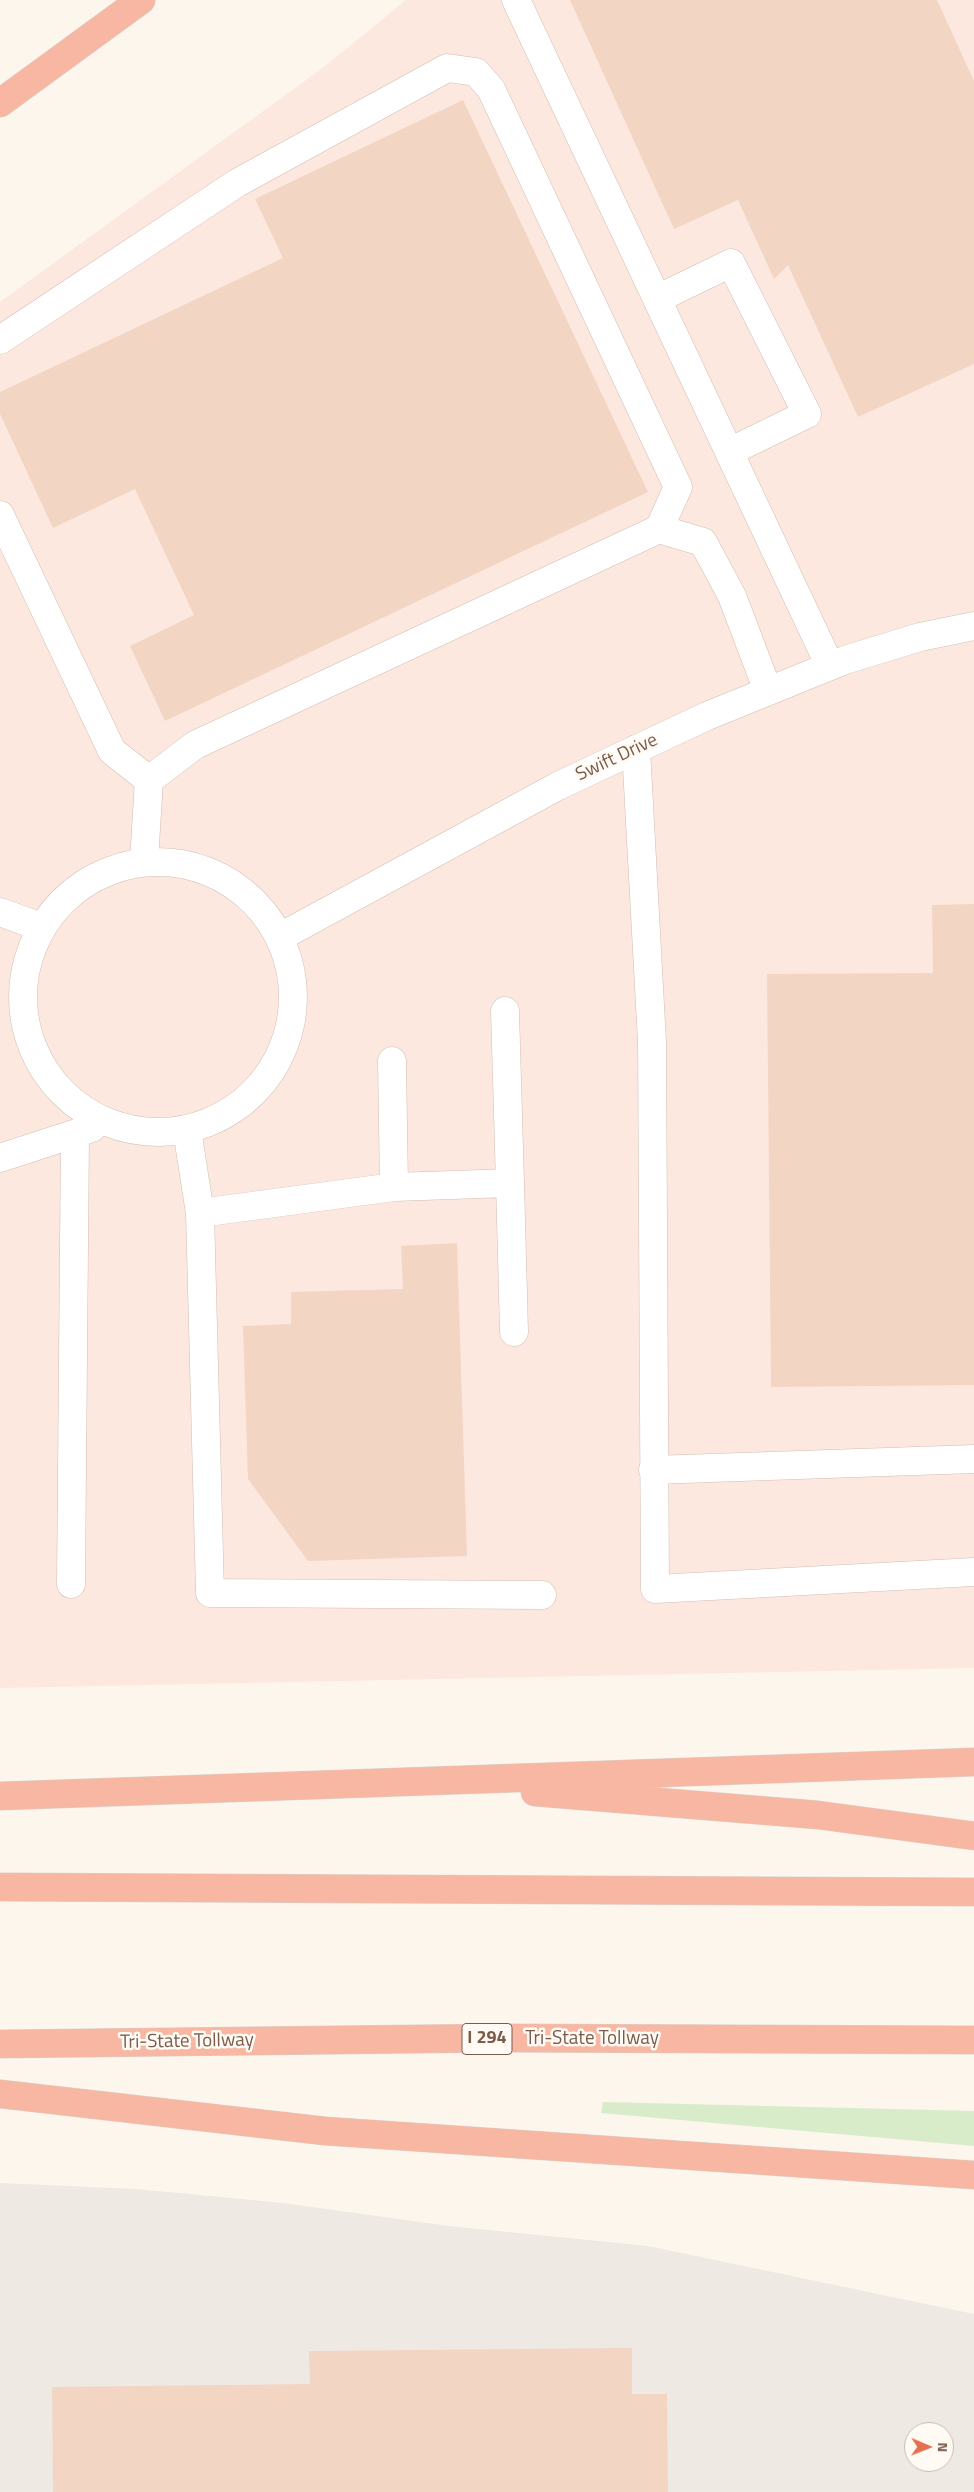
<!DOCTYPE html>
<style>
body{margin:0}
#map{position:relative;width:974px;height:2492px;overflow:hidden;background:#fdf6ec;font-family:"Titillium Web",sans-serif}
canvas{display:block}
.north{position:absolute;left:904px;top:2422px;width:50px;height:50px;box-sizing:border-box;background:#fffaf3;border:1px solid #cabbb1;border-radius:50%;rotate:91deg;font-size:14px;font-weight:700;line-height:20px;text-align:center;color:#7a5c4d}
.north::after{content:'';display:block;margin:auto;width:18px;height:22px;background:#e76f51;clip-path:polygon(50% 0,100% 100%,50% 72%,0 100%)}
</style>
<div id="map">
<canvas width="974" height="2492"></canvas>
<div class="north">N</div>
</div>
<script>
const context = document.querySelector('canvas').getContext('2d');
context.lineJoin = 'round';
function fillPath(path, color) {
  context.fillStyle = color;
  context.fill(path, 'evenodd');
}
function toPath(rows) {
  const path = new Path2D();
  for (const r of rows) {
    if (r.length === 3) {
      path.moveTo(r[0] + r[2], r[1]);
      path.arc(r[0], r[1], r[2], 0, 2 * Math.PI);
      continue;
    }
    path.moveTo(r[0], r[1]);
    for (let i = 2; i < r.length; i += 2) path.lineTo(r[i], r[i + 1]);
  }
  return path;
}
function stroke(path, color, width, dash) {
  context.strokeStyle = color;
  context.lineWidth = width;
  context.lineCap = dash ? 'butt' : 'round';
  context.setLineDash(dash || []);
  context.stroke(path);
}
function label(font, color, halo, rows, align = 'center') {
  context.font = font + ' "Titillium Web",sans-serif';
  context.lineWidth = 5;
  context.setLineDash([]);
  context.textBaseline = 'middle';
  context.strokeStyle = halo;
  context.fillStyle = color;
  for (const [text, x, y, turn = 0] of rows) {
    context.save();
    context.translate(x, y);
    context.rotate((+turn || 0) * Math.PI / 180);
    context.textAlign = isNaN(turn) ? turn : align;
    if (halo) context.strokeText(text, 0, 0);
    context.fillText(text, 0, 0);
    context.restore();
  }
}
const commercial = toPath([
 [406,0,974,0,974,1668,0,1688,0,302,324,67]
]);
const industrial = toPath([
 [0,2183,137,2189,283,2203,449,2226,648,2246,974,2314,974,2492,0,2492],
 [914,2432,944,2432,944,2462,914,2462]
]);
const green = toPath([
 [603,2102,974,2111,974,2146,601,2113]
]);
const building = toPath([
 [570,0,937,0,974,81,974,364,858,417,788,265,774,279,738,200,674,229],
 [463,100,648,492,165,721,130,646,194,615,135,489,53,528,0,414,0,392,283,258,255,199],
 [974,904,974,1385,771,1387,767,974,933,973,932,905],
 [457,1243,467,1556,308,1561,248,1479,243,1326,291,1324,291,1292,403,1289,401,1246],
 [632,2348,632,2394,667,2394,668,2492,53,2492,52,2387,310,2384,309,2351]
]);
const minor = toPath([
 [516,0,830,666],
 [657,299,731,263,807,414,729,452],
 [0,340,237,183,447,68,476,72,491,89,678,487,659,529],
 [0,515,112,751,149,780],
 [636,749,652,1042,655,1589,974,1572],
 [144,861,149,780,195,745,659,529,703,542,732,596,768,691],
 [158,997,135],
 [0,912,41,927],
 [280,937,558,786,707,716,845,660,920,637,974,626],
 [392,1061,394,1187],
 [187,1130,200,1213,210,1593,542,1595],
 [0,1158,92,1128],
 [510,1183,514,1332],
 [200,1213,394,1187,510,1183,505,1011],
 [653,1470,974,1459],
 [71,1584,75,1134]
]);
const highway = toPath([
 [0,103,141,0],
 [535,1792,818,1815,974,1836],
 [0,1796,974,1762],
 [0,1887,974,1892],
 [0,2044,501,2038,974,2040],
 [0,2094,325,2131,974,2175]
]);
const shields = [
 [487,2039,50]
];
const shieldNames = [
 ["I 294",487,2039]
];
const streetNames = [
 ["Swift Drive",617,758,-25],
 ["Tri-State Tollway",592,2039],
 ["Tri-State Tollway",187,2042,-1]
];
fillPath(commercial, '#fde8e0');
fillPath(industrial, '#efe9e4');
fillPath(green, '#d8ecc9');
fillPath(building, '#f3d5c3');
stroke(minor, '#d1beb0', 29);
stroke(highway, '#dad1cd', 29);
stroke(minor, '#fff', 28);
stroke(highway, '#f7b7a3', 28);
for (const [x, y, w] of shields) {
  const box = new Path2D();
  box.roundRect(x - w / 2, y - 15.5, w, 31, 4);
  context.fillStyle = '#fffaf3';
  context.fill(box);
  stroke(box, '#7a5c4d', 1);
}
label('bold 18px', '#7a5c4d', null, shieldNames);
label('19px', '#7a5c4d', '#fffaf3', streetNames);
</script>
